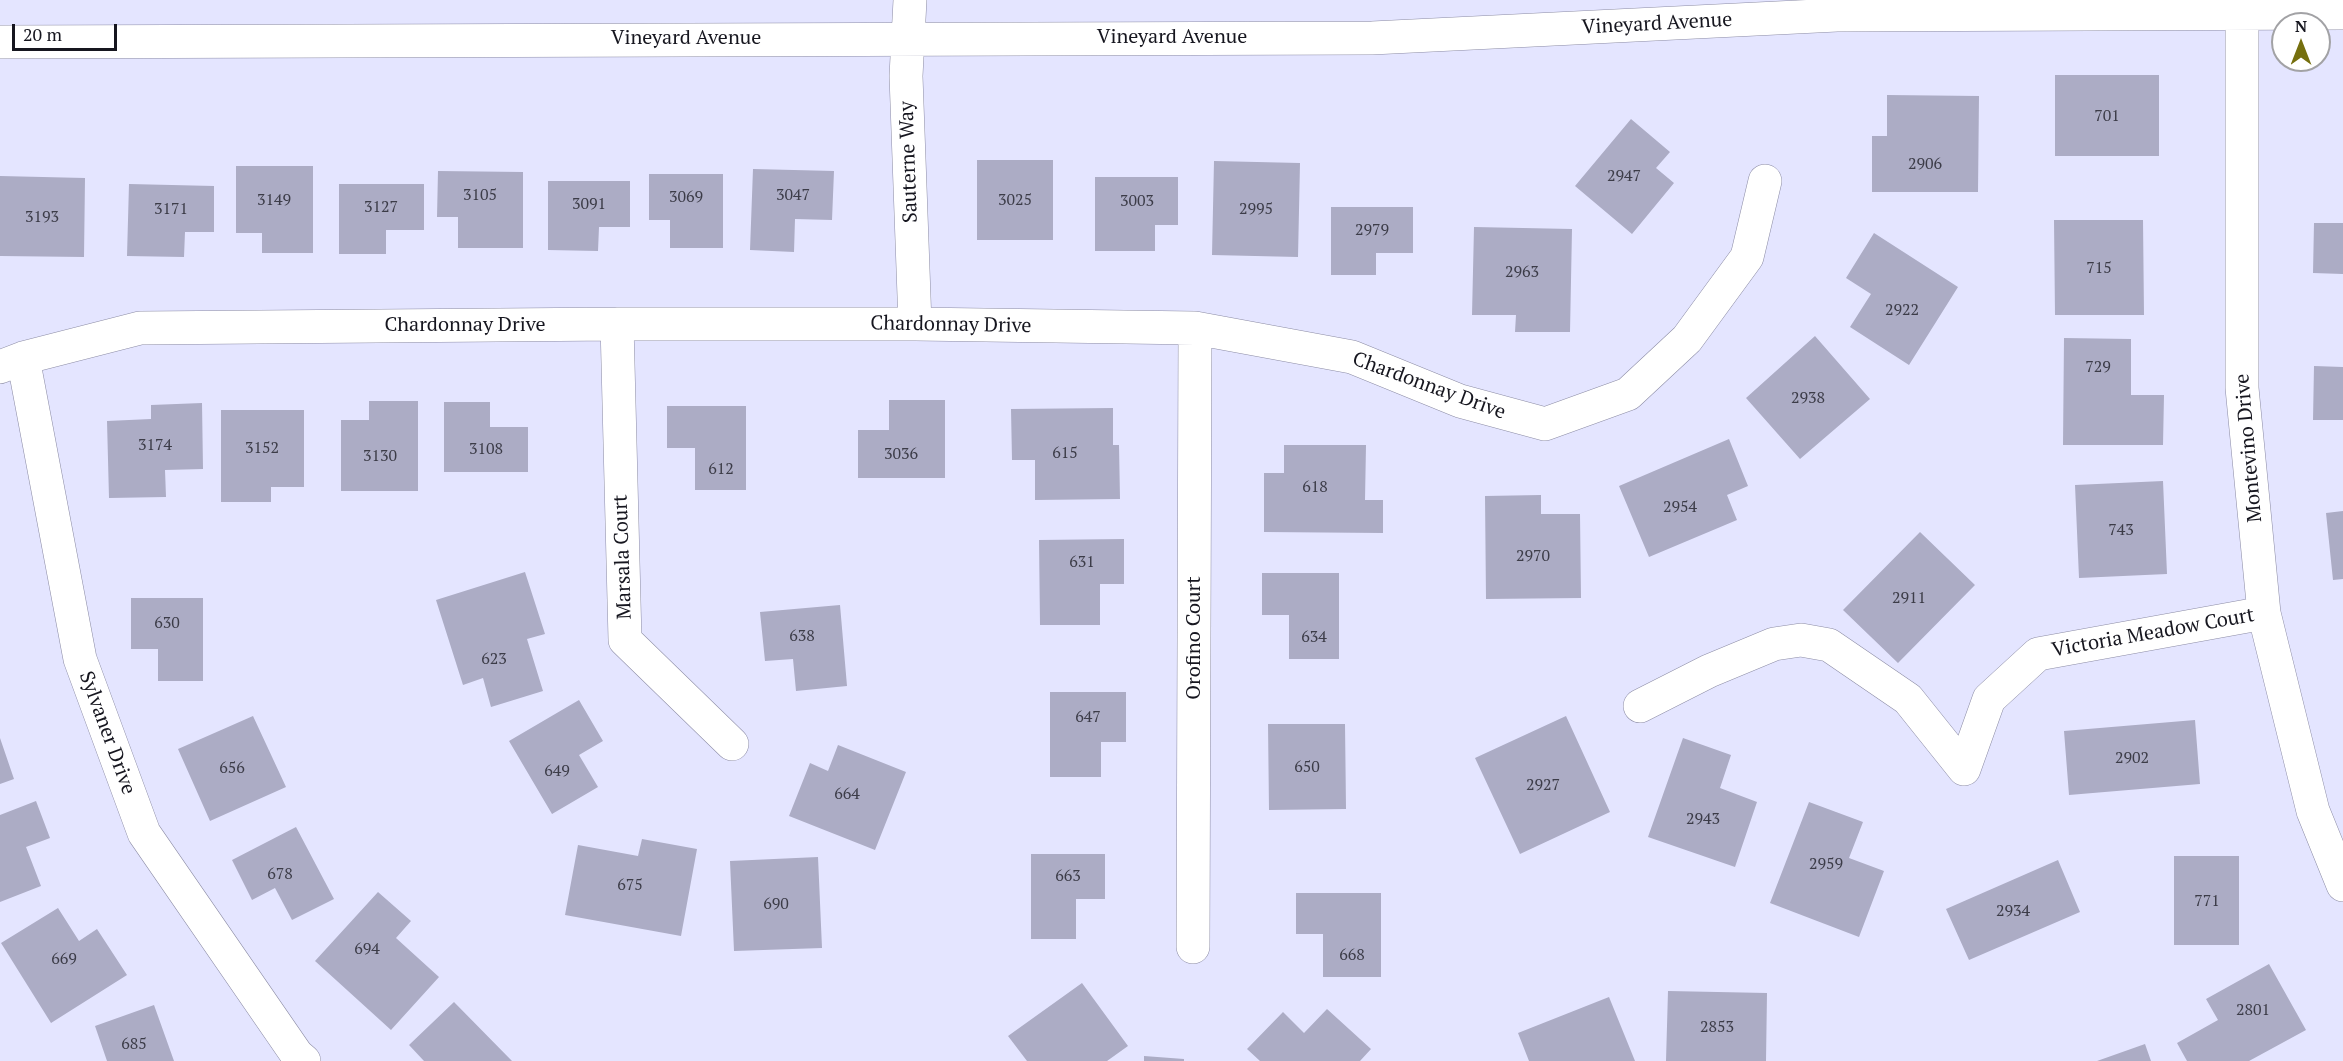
<!DOCTYPE html>
<style>
body{margin:0}
#map{position:relative;width:2343px;height:1061px;overflow:hidden;background:#e4e5ff;font-family:"PT Serif",serif}
canvas{display:block}
.north{position:absolute;left:2271px;top:12px;width:60px;height:60px;box-sizing:border-box;background:#fff;border:2px solid #a2a2a5;border-radius:50%;rotate:0deg;font-size:16px;font-weight:700;line-height:24px;text-align:center;color:#16161f}
.north::after{content:'';display:block;margin:auto;width:21px;height:27px;background:#756f0e;clip-path:polygon(50% 0,100% 100%,50% 72%,0 100%)}
.scale{position:absolute;left:12px;top:24px;width:105px;height:27px;box-sizing:border-box;border:3px solid #16161f;border-top:0;padding-left:8px;font-size:18px;line-height:21px;white-space:nowrap;color:#16161f;-webkit-text-stroke:4px #fff;paint-order:stroke}
</style>
<div id="map">
<canvas width="2343" height="1061"></canvas>
<div class="north">N</div>
<div class="scale">20 m</div>
</div>
<script>
const context = document.querySelector('canvas').getContext('2d');
context.lineJoin = 'round';
function fillPath(path, color) {
  context.fillStyle = color;
  context.fill(path, 'evenodd');
}
function toPath(rows) {
  const path = new Path2D();
  for (const r of rows) {
    path.moveTo(r[0], r[1]);
    for (let i = 2; i < r.length; i += 2) path.lineTo(r[i], r[i + 1]);
  }
  return path;
}
function stroke(path, color, width, dash) {
  context.strokeStyle = color;
  context.lineWidth = width;
  context.lineCap = dash ? 'butt' : 'round';
  context.setLineDash(dash || []);
  context.stroke(path);
}
function label(font, color, halo, rows, align = 'center') {
  context.font = font + ' "PT Serif",serif';
  context.lineWidth = 5;
  context.setLineDash([]);
  context.textBaseline = 'middle';
  context.strokeStyle = halo;
  context.fillStyle = color;
  for (const [text, x, y, turn = 0] of rows) {
    context.save();
    context.translate(x, y);
    context.rotate((+turn || 0) * Math.PI / 180);
    context.textAlign = isNaN(turn) ? turn : align;
    if (halo) context.strokeText(text, 0, 0);
    context.fillText(text, 0, 0);
    context.restore();
  }
}
const building = toPath([
 [2055,75,2159,75,2159,156,2055,156],
 [1887,95,1979,96,1978,192,1872,192,1872,136,1887,136],
 [1631,119,1670,152,1656,168,1674,183,1632,234,1575,186],
 [977,160,1053,160,1053,240,977,240],
 [1214,161,1300,163,1298,257,1212,255],
 [236,166,313,166,313,253,262,253,262,233,236,233],
 [753,169,834,171,832,220,795,219,794,252,750,250],
 [438,171,523,172,523,248,458,248,458,217,437,217],
 [649,174,723,174,723,248,670,248,670,220,649,220],
 [0,176,85,178,84,257,0,256],
 [1095,177,1178,177,1178,225,1155,225,1155,251,1095,251],
 [548,181,630,181,630,227,599,227,598,251,548,250],
 [129,184,214,186,214,232,185,232,184,257,127,256],
 [339,184,424,184,424,230,386,230,386,254,339,254],
 [1331,207,1413,207,1413,253,1376,253,1376,275,1331,275],
 [2054,220,2143,220,2144,315,2055,315],
 [2314,223,2343,223,2343,274,2313,273],
 [1474,227,1572,229,1570,332,1515,332,1516,315,1472,315],
 [1874,233,1958,287,1909,365,1850,327,1871,294,1846,278],
 [1815,336,1870,399,1800,459,1746,398],
 [2064,338,2131,339,2131,395,2164,395,2163,445,2063,445],
 [2314,366,2343,367,2343,420,2313,420],
 [889,400,945,400,945,478,858,478,858,430,889,430],
 [369,401,418,401,418,491,341,491,341,420,369,420],
 [444,402,490,402,490,427,528,427,528,472,444,472],
 [202,403,203,469,165,470,166,497,109,498,107,421,151,419,151,405],
 [667,406,746,406,746,490,695,490,695,448,667,448],
 [1113,408,1113,445,1119,445,1120,499,1035,500,1035,460,1012,460,1011,409],
 [221,410,304,410,304,487,271,487,271,502,221,502],
 [1729,439,1748,486,1727,495,1737,520,1649,557,1619,486],
 [1284,445,1366,445,1365,500,1383,500,1383,533,1264,532,1264,473,1284,473],
 [2163,481,2167,574,2079,578,2075,485],
 [1541,495,1541,514,1580,514,1581,598,1486,599,1485,496],
 [2343,511,2343,579,2333,580,2326,513],
 [1920,532,1975,585,1898,663,1843,610],
 [1124,539,1124,584,1100,584,1100,625,1040,625,1039,540],
 [525,572,545,634,527,639,543,691,491,707,483,678,463,685,436,600],
 [1262,573,1339,573,1339,659,1289,659,1289,615,1262,615],
 [131,598,203,598,203,681,158,681,158,649,131,649],
 [840,605,847,686,796,691,793,659,765,661,760,612],
 [1050,692,1126,692,1126,742,1101,742,1101,777,1050,777],
 [579,700,603,741,579,755,598,787,552,814,509,741],
 [253,716,286,787,210,821,178,749],
 [1566,716,1610,812,1520,854,1475,758],
 [2195,720,2200,784,2069,795,2064,731],
 [1268,724,1345,724,1346,809,1269,810],
 [0,738,14,779,0,784],
 [1683,738,1731,755,1720,788,1757,802,1735,867,1648,837],
 [838,745,906,772,875,850,789,816,810,763,828,771],
 [36,801,50,838,26,847,41,886,0,902,0,815],
 [1809,802,1863,822,1849,858,1884,871,1859,937,1770,903],
 [296,827,334,899,292,920,275,888,252,900,232,860],
 [642,839,697,849,681,936,565,915,578,845,638,856],
 [1031,854,1105,854,1105,899,1076,899,1076,939,1031,939],
 [2174,856,2239,856,2239,945,2174,945],
 [818,857,822,948,734,951,730,861],
 [2058,860,2080,912,1969,960,1946,909],
 [378,892,411,921,396,938,439,977,391,1030,315,961],
 [1296,893,1381,893,1381,977,1323,977,1323,934,1296,934],
 [58,908,79,941,97,929,127,975,51,1023,1,943],
 [2269,964,2306,1030,2249,1061,2187,1061,2177,1043,2218,1020,2206,999],
 [1082,983,1128,1046,1107,1061,1027,1061,1008,1036],
 [1668,991,1767,993,1766,1061,1666,1061],
 [1609,997,1635,1061,1529,1061,1518,1033],
 [454,1002,512,1061,424,1061,409,1045],
 [154,1005,174,1061,107,1061,95,1026],
 [1327,1009,1371,1049,1360,1061,1260,1061,1247,1049,1283,1012,1304,1033],
 [2145,1044,2151,1061,2097,1061],
 [1144,1056,1184,1059,1184,1061,1144,1061]
]);
const minor = toPath([
 [910,0,906,76,915,324],
 [2242,0,2242,388,2264,613,2313,811,2343,885],
 [0,42,1372,38,1837,15,2343,13],
 [617,324,625,640,732,744],
 [23,358,80,659,144,833,297,1055,304,1061],
 [0,367,23,358,140,328,617,324,915,324,1195,328,1352,357,1460,401,1545,424,1628,394,1687,339,1747,257,1765,181],
 [1640,706,1709,671,1774,644,1801,640,1829,645,1908,699,1964,769],
 [1964,769,1989,699,2038,654,2264,613],
 [1193,947,1195,328]
]);
const numberNames = [
 ["701",2107,116],
 ["2906",1925,164],
 ["2947",1624,176],
 ["3105",480,195],
 ["3047",793,195],
 ["3069",686,197],
 ["3149",274,200],
 ["3025",1015,200],
 ["3003",1137,201],
 ["3091",589,204],
 ["3127",381,207],
 ["3171",171,209],
 ["2995",1256,209],
 ["3193",42,217],
 ["2979",1372,230],
 ["715",2099,268],
 ["2963",1522,272],
 ["2922",1902,310],
 ["729",2098,367],
 ["2938",1808,398],
 ["3174",155,445],
 ["3152",262,448],
 ["3108",486,449],
 ["615",1065,453],
 ["3036",901,454],
 ["3130",380,456],
 ["612",721,469],
 ["618",1315,487],
 ["2954",1680,507],
 ["743",2121,530],
 ["2970",1533,556],
 ["631",1082,562],
 ["2911",1909,598],
 ["630",167,623],
 ["638",802,636],
 ["634",1314,637],
 ["623",494,659],
 ["647",1088,717],
 ["2902",2132,758],
 ["650",1307,767],
 ["656",232,768],
 ["649",557,771],
 ["2927",1543,785],
 ["664",847,794],
 ["2943",1703,819],
 ["2959",1826,864],
 ["678",280,874],
 ["663",1068,876],
 ["675",630,885],
 ["771",2207,901],
 ["690",776,904],
 ["2934",2013,911],
 ["694",367,949],
 ["668",1352,955],
 ["669",64,959],
 ["2801",2253,1010],
 ["2853",1717,1027],
 ["685",134,1044]
];
const streetNames = [
 ["Vineyard Avenue",1657,24,-3],
 ["Vineyard Avenue",1172,37],
 ["Vineyard Avenue",686,38],
 ["Sauterne Way",909,162,-92],
 ["Chardonnay Drive",465,325],
 ["Chardonnay Drive",951,325,1],
 ["Chardonnay Drive",1429,386,20],
 ["Montevino Drive",2249,448,-95],
 ["Marsala Court",623,557,-92],
 ["Victoria Meadow Court",2153,633,-10],
 ["Orofino Court",1194,638,-90],
 ["Sylvaner Drive",107,733,70]
];
fillPath(building, '#acacc5');
stroke(minor, '#8c8ca5', 34);
stroke(minor, '#fff', 33);
label('16px', '#3c3c48', null, numberNames);
label('20px', '#16161f', '#fff', streetNames);
</script>
